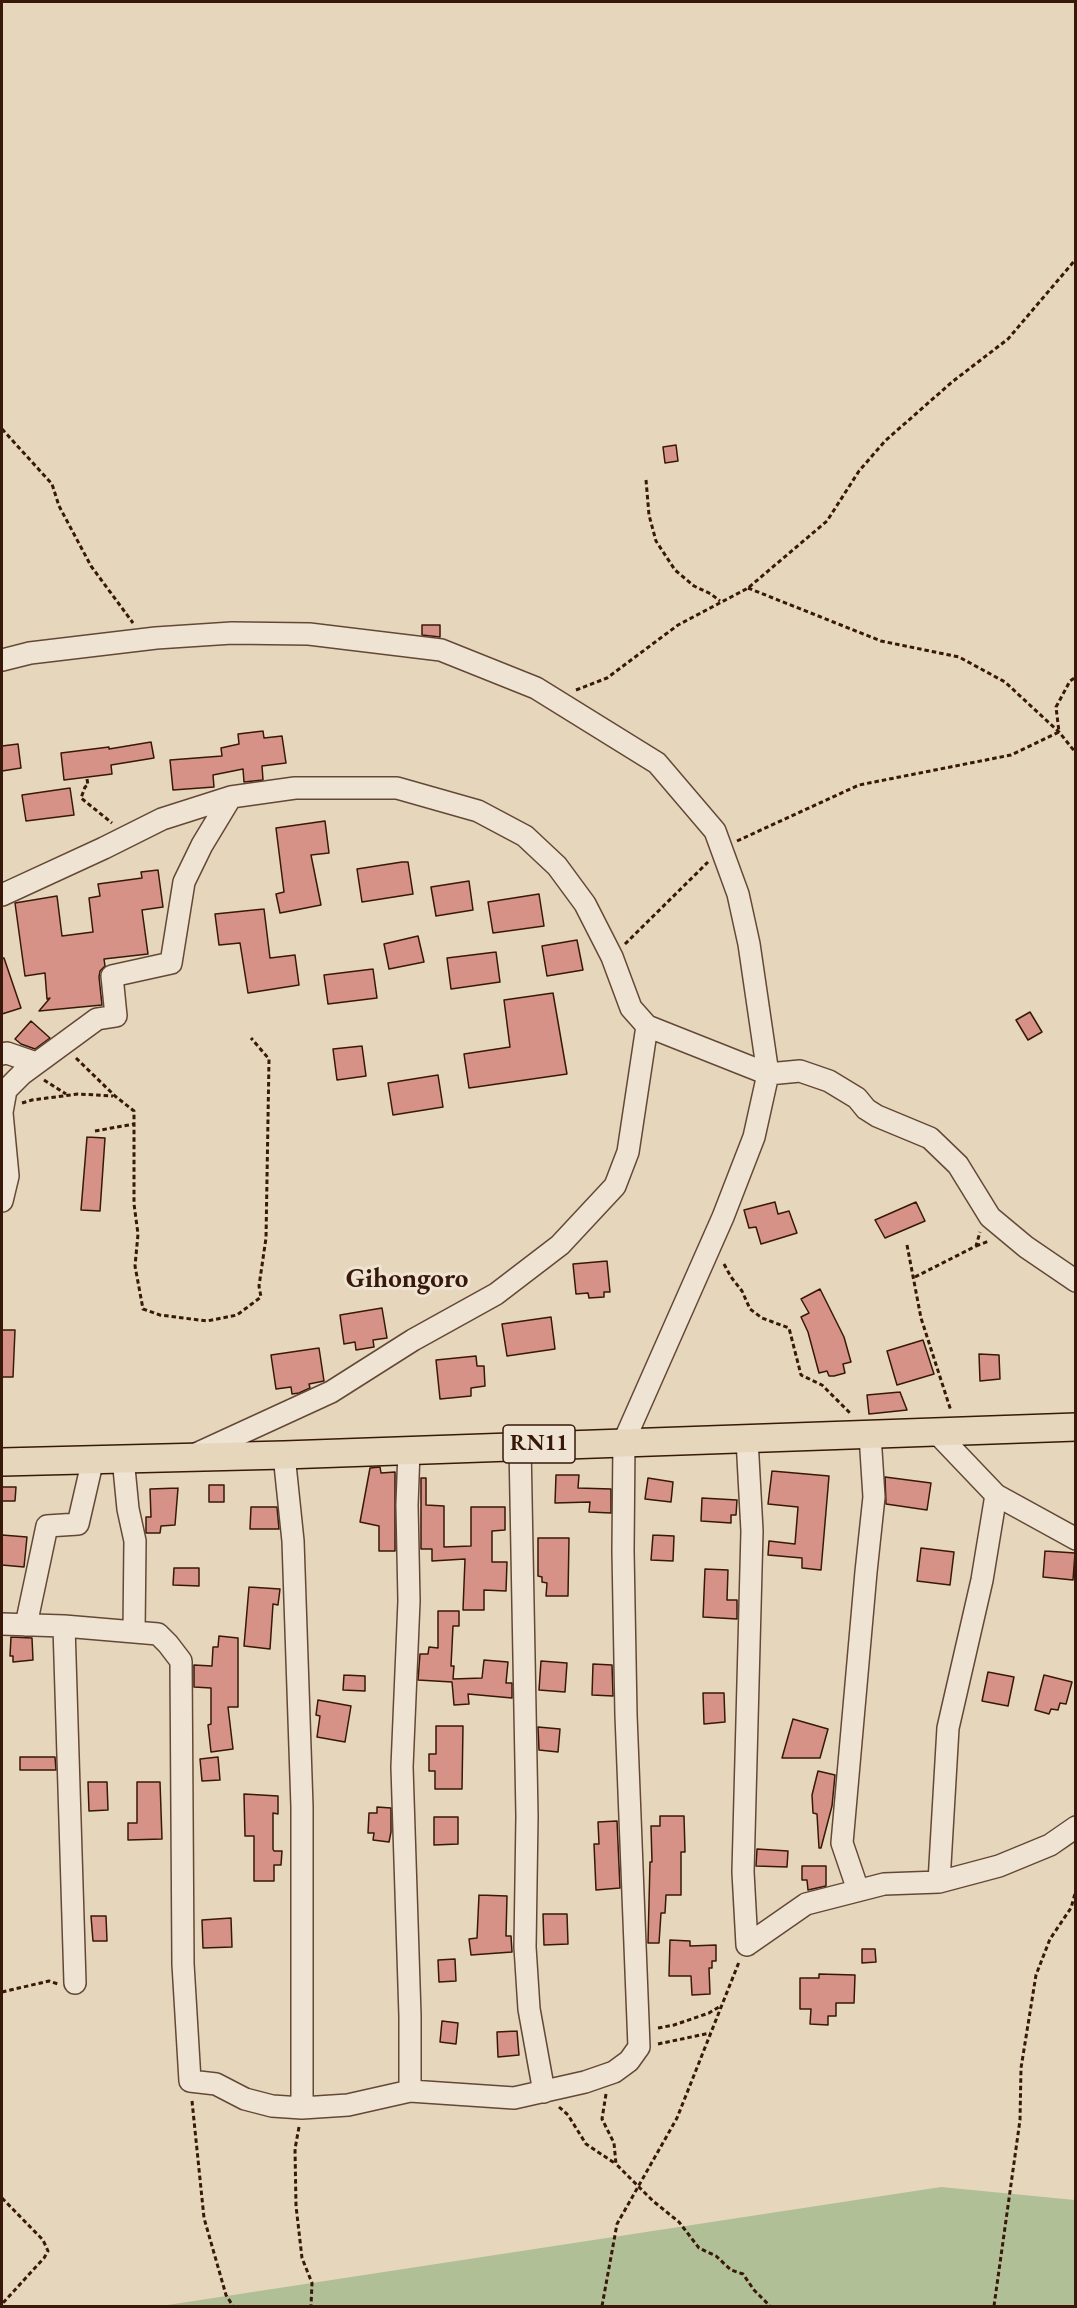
<!DOCTYPE html>
<style>
body{margin:0}
#map{position:relative;width:1077px;height:2308px;overflow:hidden;background:#e6d6bc;font-family:"EB Garamond",serif}
canvas{display:block}
.frame{position:absolute;inset:0;border:3px solid #381809;pointer-events:none}
</style>
<div id="map">
<canvas width="1077" height="2308"></canvas>
<div class="frame"></div>
</div>
<script>
const context = document.querySelector('canvas').getContext('2d');
context.lineJoin = 'round';
function fillPath(path, color) {
  context.fillStyle = color;
  context.fill(path, 'evenodd');
}
function toPath(rows) {
  const path = new Path2D();
  for (const r of rows) {
    path.moveTo(r[0], r[1]);
    for (let i = 2; i < r.length; i += 2) path.lineTo(r[i], r[i + 1]);
  }
  return path;
}
function stroke(path, color, width, dash) {
  context.strokeStyle = color;
  context.lineWidth = width;
  context.lineCap = dash ? 'butt' : 'round';
  context.setLineDash(dash || []);
  context.stroke(path);
}
function label(font, color, halo, rows, align = 'center') {
  context.font = font + ' "EB Garamond",serif';
  context.lineWidth = 6;
  context.setLineDash([]);
  context.textBaseline = 'middle';
  context.strokeStyle = halo;
  context.fillStyle = color;
  for (const [text, x, y, turn = 0] of rows) {
    context.save();
    context.translate(x, y);
    context.rotate((+turn || 0) * Math.PI / 180);
    context.textAlign = isNaN(turn) ? turn : align;
    if (halo) context.strokeText(text, 0, 0);
    context.fillText(text, 0, 0);
    context.restore();
  }
}
const green = toPath([
 [941,2187,1075,2200,1075,2306,161,2306]
]);
const building = toPath([
 [676,445,678,461,665,463,663,447,676,445],
 [422,625,440,625,440,637,422,635,422,625],
 [263,731,264,738,282,736,286,763,262,766,263,780,244,782,243,769,213,775,214,787,173,790,170,760,222,756,221,748,239,744,238,734,263,731],
 [151,742,154,758,111,765,112,774,64,780,61,753,109,747,109,749,151,742],
 [18,744,21,768,2,771,2,746,18,744],
 [70,788,74,815,26,821,22,795,70,788],
 [325,821,329,853,311,855,321,905,280,913,276,894,284,892,276,828,325,821],
 [402,862,408,862,413,894,362,902,357,869,402,862],
 [158,870,163,907,142,910,148,954,104,959,105,966,100,971,99,977,102,1005,39,1011,50,998,47,999,45,973,25,976,15,903,57,896,62,936,93,932,89,898,100,896,98,884,142,878,141,872,158,870],
 [469,881,473,910,436,916,431,887,469,881],
 [539,894,544,926,493,933,488,902,539,894],
 [264,909,270,958,295,955,299,985,248,993,240,943,219,945,215,914,264,909],
 [418,936,424,962,389,969,384,944,418,936],
 [577,940,583,970,547,976,542,946,577,940],
 [496,952,500,982,451,989,447,958,496,952],
 [2,958,4,958,21,1008,2,1014,2,958],
 [373,969,377,998,328,1004,324,975,373,969],
 [553,993,567,1074,469,1088,464,1054,510,1047,504,1000,553,993],
 [1030,1012,1042,1032,1028,1040,1016,1020,1030,1012],
 [31,1021,50,1038,35,1049,21,1044,15,1039,31,1021],
 [362,1046,366,1076,337,1080,333,1049,362,1046],
 [438,1075,443,1107,393,1115,388,1083,438,1075],
 [87,1137,105,1138,100,1211,81,1210,87,1137],
 [775,1202,778,1214,789,1211,797,1233,761,1244,756,1227,749,1228,744,1210,775,1202],
 [916,1202,925,1221,885,1238,875,1220,916,1202],
 [607,1261,610,1292,604,1292,604,1297,589,1298,588,1293,576,1294,573,1264,607,1261],
 [820,1289,844,1337,851,1362,843,1364,845,1373,834,1376,829,1376,827,1371,819,1373,808,1332,801,1317,809,1313,801,1299,820,1289],
 [382,1308,387,1338,373,1340,374,1347,356,1350,355,1342,344,1344,340,1315,382,1308],
 [551,1317,555,1349,507,1356,502,1324,551,1317],
 [2,1330,15,1330,13,1377,2,1377,2,1330],
 [923,1340,934,1374,897,1385,887,1351,923,1340],
 [319,1348,324,1381,309,1384,310,1388,299,1393,292,1394,291,1387,276,1389,271,1355,319,1348],
 [979,1354,999,1355,1000,1379,980,1381,979,1354],
 [476,1356,477,1366,484,1366,485,1386,471,1388,471,1396,440,1399,436,1360,476,1356],
 [900,1392,907,1410,869,1414,867,1395,900,1392],
 [380,1467,381,1473,395,1472,395,1551,379,1551,379,1526,360,1522,370,1468,380,1467],
 [772,1471,829,1476,821,1570,802,1568,802,1558,768,1555,769,1541,795,1544,798,1507,768,1504,772,1471],
 [556,1475,579,1475,578,1488,611,1489,611,1513,589,1512,590,1502,555,1503,556,1475],
 [885,1477,931,1483,927,1510,886,1504,885,1477],
 [421,1478,426,1478,426,1505,444,1506,444,1547,471,1546,471,1507,505,1507,505,1530,492,1531,492,1562,507,1562,506,1591,484,1590,484,1610,463,1610,465,1559,432,1561,432,1549,421,1549,421,1478],
 [648,1478,673,1482,671,1502,645,1499,648,1478],
 [209,1485,224,1485,224,1502,209,1502,209,1485],
 [2,1487,16,1487,15,1501,2,1501,2,1487],
 [178,1488,175,1525,161,1526,160,1533,146,1533,146,1517,151,1517,150,1489,178,1488],
 [702,1498,737,1500,736,1515,731,1515,731,1523,701,1521,702,1498],
 [251,1507,277,1507,279,1529,250,1529,251,1507],
 [2,1535,27,1537,24,1567,2,1565,2,1535],
 [653,1535,674,1536,673,1561,651,1560,653,1535],
 [538,1538,569,1538,568,1596,546,1596,547,1583,542,1582,542,1577,538,1576,538,1538],
 [921,1548,954,1552,950,1585,917,1581,921,1548],
 [1045,1551,1075,1553,1073,1580,1043,1577,1045,1551],
 [174,1568,199,1568,199,1586,173,1585,174,1568],
 [705,1569,728,1570,727,1600,737,1600,737,1619,703,1617,705,1569],
 [249,1587,280,1589,278,1605,273,1604,270,1649,244,1646,249,1587],
 [438,1611,459,1611,459,1626,453,1626,451,1666,454,1666,453,1679,482,1678,484,1660,508,1662,506,1683,512,1683,512,1698,468,1694,469,1704,454,1705,452,1682,418,1680,420,1654,428,1654,429,1647,438,1648,438,1611],
 [219,1636,238,1638,238,1707,228,1707,233,1749,211,1752,208,1725,211,1724,211,1688,194,1687,194,1665,212,1666,213,1647,218,1647,219,1636],
 [11,1637,32,1638,33,1660,13,1662,13,1656,10,1656,11,1637],
 [541,1661,567,1663,565,1692,539,1690,541,1661],
 [593,1664,612,1665,613,1696,592,1695,593,1664],
 [988,1672,1014,1677,1008,1706,982,1701,988,1672],
 [344,1675,365,1676,365,1691,343,1690,344,1675],
 [1044,1675,1072,1682,1066,1704,1060,1703,1058,1710,1051,1709,1049,1714,1035,1710,1044,1675],
 [703,1693,724,1693,725,1722,704,1724,703,1693],
 [318,1700,351,1706,345,1742,317,1737,320,1716,316,1715,318,1700],
 [793,1719,828,1729,820,1758,782,1758,793,1719],
 [436,1726,463,1726,462,1789,435,1789,435,1771,429,1771,429,1754,436,1754,436,1726],
 [538,1727,560,1729,558,1752,539,1750,538,1727],
 [20,1757,55,1757,56,1770,20,1770,20,1757],
 [218,1757,220,1780,202,1781,200,1759,218,1757],
 [818,1771,835,1775,832,1806,821,1848,819,1848,817,1814,813,1813,812,1795,818,1771],
 [88,1782,107,1782,108,1810,89,1811,88,1782],
 [137,1782,160,1782,162,1839,128,1840,128,1823,137,1823,137,1782],
 [244,1794,278,1796,278,1814,273,1813,273,1849,274,1851,282,1851,281,1865,274,1865,274,1881,254,1881,254,1836,245,1836,244,1794],
 [377,1807,391,1808,391,1832,389,1842,373,1840,374,1833,368,1833,369,1813,377,1813,377,1807],
 [660,1816,684,1816,685,1852,681,1852,681,1895,666,1895,665,1913,661,1913,659,1943,648,1943,650,1862,652,1862,651,1826,660,1826,660,1816],
 [434,1817,458,1817,458,1844,434,1845,434,1817],
 [617,1821,620,1888,596,1890,594,1844,599,1844,598,1822,617,1821],
 [757,1849,788,1851,787,1867,756,1866,757,1849],
 [802,1866,826,1866,826,1886,808,1890,807,1880,802,1880,802,1866],
 [479,1895,507,1896,506,1936,511,1936,512,1952,471,1955,469,1939,477,1938,479,1895],
 [543,1914,567,1914,568,1944,544,1945,543,1914],
 [91,1916,106,1916,107,1941,93,1941,91,1916],
 [231,1918,232,1947,203,1948,202,1920,231,1918],
 [670,1940,690,1941,690,1946,716,1945,716,1961,712,1961,712,1968,709,1968,710,1994,692,1995,691,1976,669,1976,670,1940],
 [862,1949,875,1949,876,1962,862,1963,862,1949],
 [455,1959,456,1981,439,1982,438,1960,455,1959],
 [819,1974,855,1975,854,2003,836,2003,836,2016,828,2016,828,2025,810,2024,811,2009,800,2009,800,1978,819,1978,819,1974],
 [442,2021,458,2023,456,2044,440,2042,442,2021],
 [517,2031,519,2055,498,2057,497,2032,517,2031]
]);
const path = toPath([
 [2,429,52,484,59,506,91,566,133,623],
 [646,480,649,515,656,541,675,570,694,586,711,594,720,601],
 [748,588,881,641,959,657,1005,682,1059,732,1076,753],
 [576,690,607,678,678,625,748,588,827,521,859,471,885,441,952,382,1008,339,1076,259],
 [87,779,88,785,85,787,81,798,112,823],
 [737,841,859,785,1011,755,1059,732,1056,707,1070,681,1076,677],
 [625,944,708,862],
 [76,1058,115,1096,134,1111,134,1204,138,1234,135,1266,143,1309,160,1315,207,1321,237,1315,261,1297,259,1286,266,1238,269,1059,251,1038],
 [44,1080,66,1094],
 [22,1103,32,1100,78,1094,113,1096],
 [95,1131,134,1124],
 [907,1245,921,1318,951,1411],
 [976,1246,989,1241],
 [724,1264,731,1277,742,1291,750,1309,762,1318,789,1328,801,1375,822,1385,851,1414],
 [915,1277,976,1246,980,1232],
 [2,1992,49,1981,58,1984],
 [658,2028,674,2025,709,2013,719,2007],
 [658,2044,710,2033],
 [606,2094,602,2119,614,2143,616,2164,653,2201,679,2222,699,2248,716,2256,731,2270,743,2274,754,2290,770,2306],
 [192,2101,204,2218,226,2295,233,2306],
 [559,2107,568,2115,586,2144,616,2164],
 [299,2127,295,2149,296,2206,302,2258,312,2283,311,2306],
 [2,2198,43,2240,48,2251,44,2258,2,2304],
 [602,2306,617,2224,677,2118,739,1962],
 [994,2306,1020,2120,1021,2068,1036,1975,1050,1939,1071,1908,1076,1890]
]);
const minor = toPath([
 [2,660,30,653,156,638,232,633,309,634,441,650,536,688,657,763,715,831,738,894,749,944,768,1074,754,1137,723,1217,624,1441,623,1551,626,1715,639,2047,629,2061,614,2072,585,2082,514,2098,410,2091,348,2105,302,2108,272,2106,245,2099,216,2084,190,2081,183,1964,181,1661,168,1644,158,1634,64,1626],
 [2,895,104,848,162,819,231,797,295,788,397,788,478,811,525,836,557,866,585,904,612,957,631,1008,647,1026,768,1074,800,1071,829,1081,857,1098,866,1109,877,1116,930,1138,958,1165,990,1217,1026,1247,1076,1281],
 [2,1054,7,1053,36,1063],
 [2,1112,6,1090,22,1074,97,1019,116,1016,112,976,171,963,184,882,202,845,231,797],
 [2,1113,8,1176,2,1201],
 [934,1430,996,1495,1076,1539],
 [747,1439,752,1531,743,1872,747,1945],
 [520,1445,527,1816,525,1947,529,2009,544,2092],
 [409,1450,407,1505,409,1601,402,1767,410,2016,410,2091],
 [196,1454,331,1392,413,1340,496,1294,560,1245,615,1186,628,1152,647,1026],
 [284,1455,293,1541,302,1807,302,2108],
 [123,1458,128,1509,135,1541,134,1632],
 [2,1624,64,1626,75,1983],
 [26,1625,47,1526,78,1524,93,1459],
 [939,1882,948,1728,982,1580,996,1495],
 [858,1890,842,1843,866,1572,874,1497,870,1435],
 [747,1945,806,1904,884,1884,939,1882,999,1866,1050,1845,1076,1827]
]);
const major = toPath([
 [2,1462,284,1455,1076,1427]
]);
const shields = [
 [539,1444,72]
];
const shieldNames = [
 ["RN11",539,1444]
];
const quarterNames = [
 ["Gihongoro",407,1280]
];
fillPath(green, '#b0bf95');
fillPath(building, '#d69286');
stroke(building, '#381809', 1.5);
stroke(minor, '#644836', 24);
stroke(major, '#381809', 30);
stroke(path, '#381809', 3, [4.5, 3]);
stroke(minor, '#efe4d3', 21);
stroke(major, '#e6d6bc', 27);
for (const [x, y, w] of shields) {
  const box = new Path2D();
  box.roundRect(x - w / 2, y - 19, w, 38, 4.5);
  context.fillStyle = '#efe4d3';
  context.fill(box);
  stroke(box, '#381809', 1.5);
}
label('bold 22px', '#381809', null, shieldNames);
label('bold 27px', '#381809', '#efe4d3', quarterNames);
</script>
